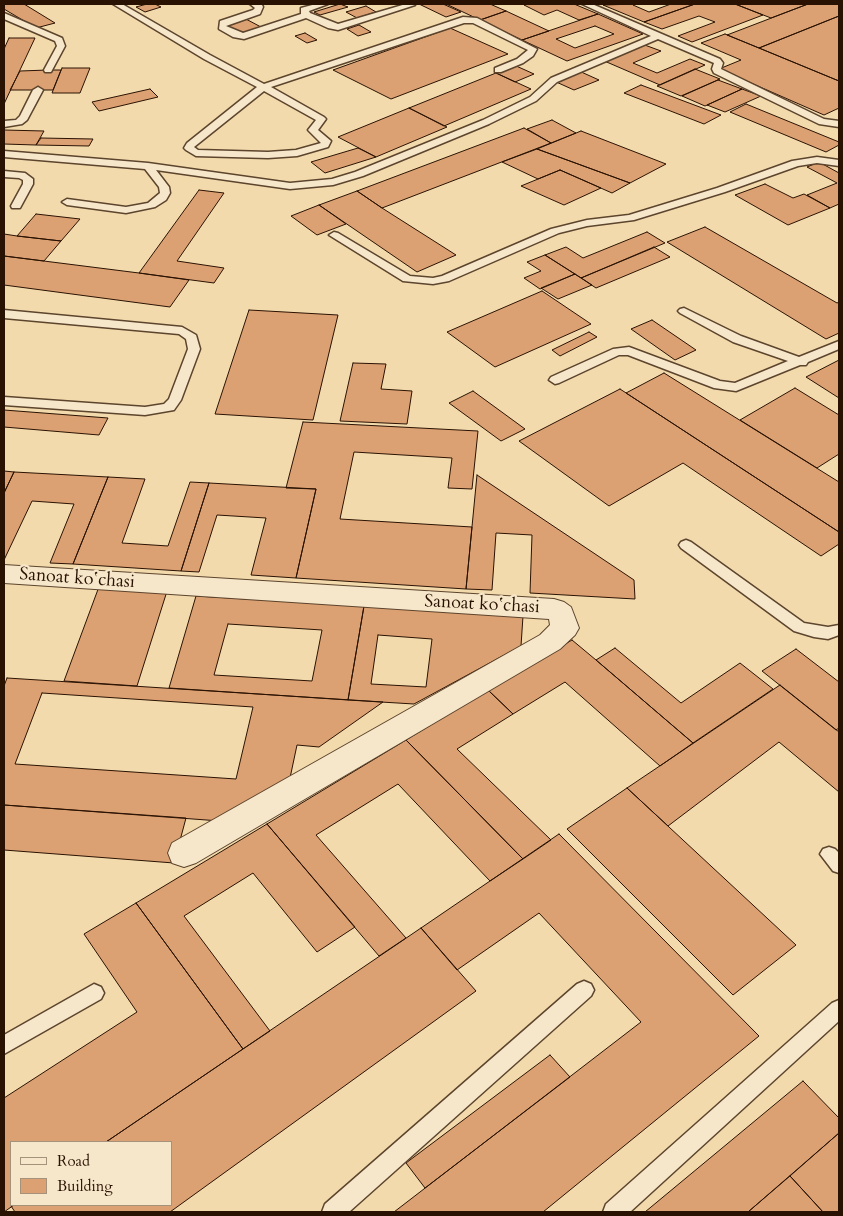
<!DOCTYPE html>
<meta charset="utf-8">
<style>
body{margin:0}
#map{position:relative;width:843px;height:1216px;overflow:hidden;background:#f2daad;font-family:Cardo,serif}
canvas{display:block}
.frame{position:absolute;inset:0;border:5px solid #2a1202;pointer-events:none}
.legend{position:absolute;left:10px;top:1141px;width:162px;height:65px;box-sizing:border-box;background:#f7e7ca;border:1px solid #a5927a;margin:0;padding:6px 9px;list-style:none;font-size:15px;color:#2a1202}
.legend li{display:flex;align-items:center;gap:10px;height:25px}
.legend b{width:25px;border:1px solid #a5927a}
</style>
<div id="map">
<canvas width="843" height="1216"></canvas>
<div class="frame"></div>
<ul class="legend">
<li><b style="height:6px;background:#f7e7ca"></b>Road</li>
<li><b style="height:14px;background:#dca173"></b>Building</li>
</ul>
</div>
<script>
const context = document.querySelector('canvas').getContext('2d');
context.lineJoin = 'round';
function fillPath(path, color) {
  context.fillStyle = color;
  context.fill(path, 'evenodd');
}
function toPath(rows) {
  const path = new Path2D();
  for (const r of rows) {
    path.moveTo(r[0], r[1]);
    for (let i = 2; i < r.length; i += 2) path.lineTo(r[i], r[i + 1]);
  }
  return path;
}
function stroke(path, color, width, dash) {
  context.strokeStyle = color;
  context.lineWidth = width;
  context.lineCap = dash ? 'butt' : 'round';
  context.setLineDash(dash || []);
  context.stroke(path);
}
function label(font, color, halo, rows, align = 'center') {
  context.font = font + ' Cardo,serif';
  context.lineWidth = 4.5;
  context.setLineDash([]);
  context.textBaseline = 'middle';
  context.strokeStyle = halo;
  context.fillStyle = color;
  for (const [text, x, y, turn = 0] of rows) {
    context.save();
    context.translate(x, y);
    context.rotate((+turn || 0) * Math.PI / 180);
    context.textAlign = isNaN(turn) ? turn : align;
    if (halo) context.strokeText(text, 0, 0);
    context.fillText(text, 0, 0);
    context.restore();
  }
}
const building = toPath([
 [4,4,24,4,55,23,36,28,4,9,4,4],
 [147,4,155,4,161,7,145,12,136,7,147,4],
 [340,4,348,7,320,15,314,12,340,4],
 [419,4,443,4,461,12,446,17,419,4],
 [446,4,490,4,506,11,480,20,446,4],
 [528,4,574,4,598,14,579,20,557,10,544,15,524,5,528,4],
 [636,4,633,5,649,12,671,4,695,4,644,22,603,5,636,4],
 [695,4,735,4,763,15,692,42,678,36,715,22,699,16,662,29,644,22,695,4],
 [735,4,808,4,771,18,735,4],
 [808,4,839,4,839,16,759,48,727,35,808,4],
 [366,6,376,12,357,18,346,12,366,6],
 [506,11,549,31,522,40,480,20,506,11],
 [598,14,643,34,567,61,522,40,598,14],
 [595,26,614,34,575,48,556,39,595,26],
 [839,16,839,81,759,48,839,16],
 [244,18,261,27,240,34,224,25,244,18],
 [359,25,371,32,358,36,347,29,359,25],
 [450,28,508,54,391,99,333,70,450,28],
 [305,33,317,40,307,43,295,36,305,33],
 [725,34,839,81,839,108,824,115,719,69,741,60,701,43,725,34],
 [9,38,35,38,4,104,4,49,9,38],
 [642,44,661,51,633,63,657,73,690,59,705,65,660,85,602,60,642,44],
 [514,65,534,74,515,82,496,73,514,65],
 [62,68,90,68,80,93,52,93,62,68],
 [695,69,720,79,681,96,657,86,695,69],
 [48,70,61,70,53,90,10,90,20,71,48,70],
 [579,71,599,80,574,90,554,81,579,71],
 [496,73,531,89,444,126,409,108,496,73],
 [718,80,742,89,705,106,682,96,718,80],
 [641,85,721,115,704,124,624,93,641,85],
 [150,89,158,97,99,111,92,102,150,89],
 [742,89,761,96,725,112,707,105,742,89],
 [746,104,839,142,839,145,826,152,730,112,746,104],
 [409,108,447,127,376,157,338,137,409,108],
 [552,120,576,133,551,143,527,129,552,120],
 [524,128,551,143,382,208,357,191,524,128],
 [4,130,44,131,36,145,4,144,4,130],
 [581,131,666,164,630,183,537,149,581,131],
 [41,138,93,139,89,146,36,145,41,138],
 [358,148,376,157,325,173,311,162,358,148],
 [537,149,630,183,612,193,560,170,538,179,502,162,537,149],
 [819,162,839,173,839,204,830,208,807,195,837,183,807,167,819,162],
 [560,170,601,188,564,205,521,186,560,170],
 [765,184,793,198,804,194,830,208,788,225,735,195,765,184],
 [199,190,224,193,177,261,224,268,214,283,139,273,199,190],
 [357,191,382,208,456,255,417,272,319,205,357,191],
 [319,205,346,224,317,235,291,216,319,205],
 [36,214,80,219,61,241,17,236,36,214],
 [705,227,837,303,839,302,839,333,826,339,667,242,705,227],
 [647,232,665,243,581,278,545,255,566,247,583,258,647,232],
 [4,234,17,236,61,241,44,261,4,256,4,234],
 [654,247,670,257,596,288,581,278,654,247],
 [545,255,575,274,540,289,524,278,541,271,527,262,545,255],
 [4,256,139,273,189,280,170,307,4,285,4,256],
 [575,274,592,285,558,299,541,288,575,274],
 [542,291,591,324,495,367,447,332,542,291],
 [249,310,338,315,313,420,215,414,249,310],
 [652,320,696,350,675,360,631,329,652,320],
 [589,332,597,337,560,356,552,350,589,332],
 [839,360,839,398,806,377,839,360],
 [353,363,386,364,381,389,412,391,407,424,340,421,353,363],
 [664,373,839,482,839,532,626,393,664,373],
 [795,388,839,415,839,454,817,468,740,420,795,388],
 [620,389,839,532,839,544,821,556,683,463,609,506,519,441,620,389],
 [473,391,525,429,501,441,449,403,473,391],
 [4,410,108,418,99,435,4,427,4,410],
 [303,422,478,431,472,489,448,488,452,458,354,452,340,519,472,527,466,589,296,578,316,489,286,488,303,422],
 [4,471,14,472,4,493,4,471],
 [14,472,108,477,73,564,50,563,74,504,32,501,4,560,4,493,14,472],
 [477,475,634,580,635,599,530,593,532,535,496,533,492,590,466,589,477,475],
 [108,477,145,479,122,543,168,546,190,482,209,483,181,571,73,564,108,477],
 [209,483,316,489,296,578,251,575,266,518,217,515,199,572,181,571,209,483],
 [100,584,168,588,137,686,64,681,100,584],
 [196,596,364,606,348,700,169,688,196,596],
 [228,624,322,630,312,681,214,675,228,624],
 [364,606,523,616,521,646,414,704,348,700,364,606],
 [378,635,432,639,426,687,371,684,378,635],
 [572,640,596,660,693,743,660,766,565,682,513,714,488,690,572,640],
 [615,648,681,703,740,663,773,689,693,743,596,660,615,648],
 [796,649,839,682,839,728,836,730,762,671,796,649],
 [7,678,383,702,319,747,297,745,290,778,220,821,4,805,4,686,7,678],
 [42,693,253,707,236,779,15,764,42,693],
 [780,685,839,732,839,792,779,742,668,826,627,788,780,685],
 [488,690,513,714,457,749,551,840,523,859,406,740,488,690],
 [406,740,523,859,490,881,398,784,316,835,406,938,379,956,267,824,406,740],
 [627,788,796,945,733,995,567,829,627,788],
 [4,805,186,818,174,863,4,850,4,805],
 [267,824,355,927,317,952,253,873,184,916,270,1031,243,1049,136,903,267,824],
 [559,834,759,1036,543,1212,394,1212,641,1022,539,913,457,970,421,928,559,834],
 [136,903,243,1049,106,1142,11,1142,11,1205,14,1205,4,1212,4,1098,137,1012,84,934,136,903],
 [421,928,476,991,170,1212,15,1212,11,1206,14,1205,171,1205,171,1142,106,1142,421,928],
 [550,1055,570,1077,425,1188,406,1163,550,1055],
 [803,1081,839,1118,839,1133,748,1212,645,1212,803,1081],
 [839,1133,839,1212,823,1212,790,1176,839,1133],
 [790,1176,823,1212,748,1212,790,1176]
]);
const lane = toPath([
 [113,4,122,4,210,55,264,84,463,17,477,18,537,49,533,56,523,63,501,72,495,72,495,68,517,59,528,50,473,23,464,23,271,87,324,117,326,119,318,130,331,141,328,147,297,156,268,158,196,156,186,150,184,148,187,143,257,87,204,59,113,4],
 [264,91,316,120,308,130,321,143,296,150,268,152,198,150,194,147,264,91],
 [250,4,262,5,263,7,260,14,226,26,243,33,301,14,301,8,316,4,328,4,309,11,310,13,338,24,406,4,415,5,338,30,328,28,306,18,244,39,233,37,219,29,220,21,253,10,255,8,250,4],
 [582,4,592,4,720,59,723,63,721,69,824,119,839,121,839,127,819,124,714,73,712,69,714,63,658,39,557,82,536,101,489,124,363,176,333,185,290,189,156,170,169,187,170,193,166,200,155,207,126,213,67,205,62,202,67,199,126,207,148,203,160,193,159,187,145,169,4,157,4,151,148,163,290,183,332,179,355,172,483,120,530,97,551,78,651,36,582,4],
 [4,13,62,38,65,46,51,72,45,72,44,70,57,46,55,41,4,19,4,13],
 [38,87,43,90,27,120,22,124,4,127,4,121,16,120,20,116,33,90,38,87],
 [817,157,839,160,839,166,817,163,798,166,725,192,634,220,587,226,559,233,449,281,433,284,403,281,329,235,334,232,338,233,410,276,433,278,442,276,551,229,587,220,629,215,717,188,792,161,817,157],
 [4,171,25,173,33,179,33,184,20,208,12,208,11,206,23,184,23,180,19,178,4,177,4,171],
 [684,308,741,336,799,357,839,341,839,349,808,362,806,365,800,365,736,391,714,388,628,355,619,355,559,383,555,384,549,380,551,377,613,349,629,347,720,381,735,383,788,361,733,342,680,313,678,311,680,309,684,308],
 [4,310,182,327,196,335,200,349,181,400,174,410,145,415,4,405,4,397,145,407,164,404,169,399,188,349,186,339,179,334,4,318,4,310],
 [686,540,691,542,804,623,828,627,839,625,839,635,828,639,814,637,794,631,681,548,679,545,681,542,686,540],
 [829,847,835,849,839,853,839,873,833,871,820,854,823,849,829,847],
 [584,981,591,984,594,990,591,996,349,1212,322,1212,325,1204,577,984,584,981],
 [94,984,101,987,104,993,101,999,4,1054,4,1035,94,984],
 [839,1000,839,1021,630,1212,603,1212,606,1204,832,1003,839,1000]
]);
const street = toPath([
 [4,565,554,599,564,602,571,607,579,628,575,635,560,649,196,863,184,867,172,863,168,853,172,843,540,635,550,625,549,619,4,583,4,565]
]);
const streetNames = [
 ["Sanoat koʻchasi",77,579,4],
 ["Sanoat koʻchasi",482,605,3]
];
fillPath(building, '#dca173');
stroke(building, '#2a1202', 1);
stroke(lane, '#5c442d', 3);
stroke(street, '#5c442d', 2);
fillPath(lane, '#f7e7ca');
fillPath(street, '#f7e7ca');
label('18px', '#2a1202', '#f7e7ca', streetNames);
</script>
